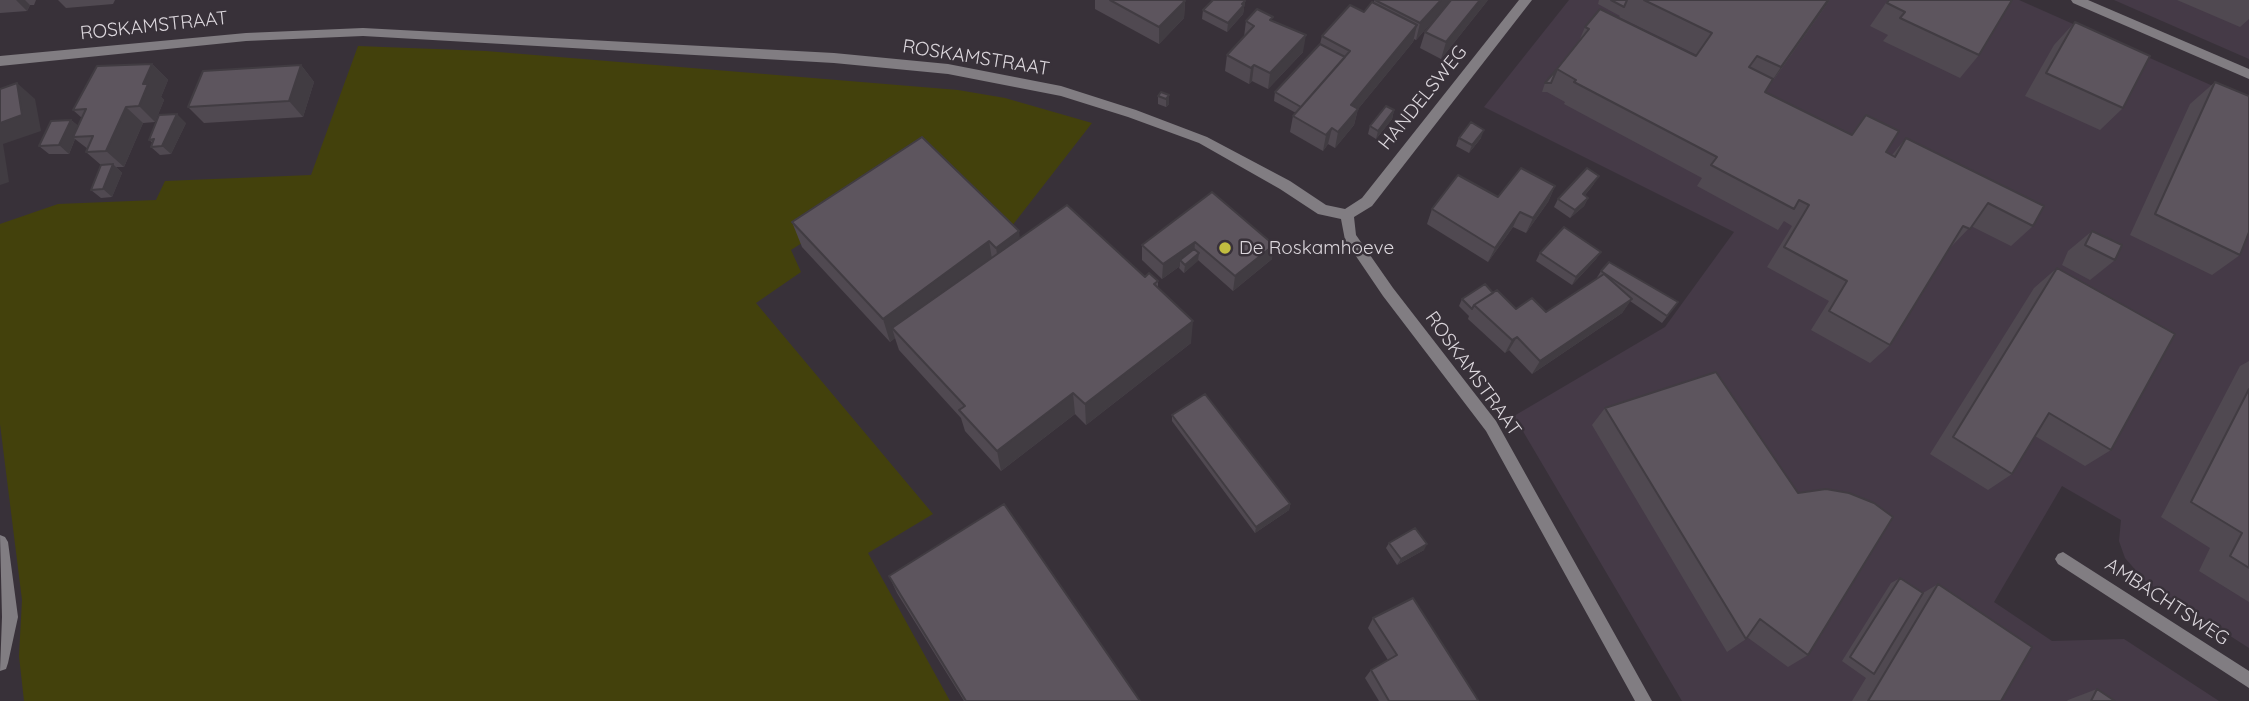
<!DOCTYPE html>
<style>
body{margin:0}
canvas{display:block;background:#383139}
</style>
<canvas width="2249" height="701"></canvas>
<script>
const context = document.querySelector('canvas').getContext('2d');
context.lineJoin = 'round';
function fillPath(path, color) {
  context.fillStyle = color;
  context.fill(path, 'evenodd');
}
function toPath(rows) {
  const path = new Path2D();
  for (const r of rows) {
    path.moveTo(r[0], r[1]);
    for (let i = 2; i < r.length; i += 2) path.lineTo(r[i], r[i + 1]);
  }
  return path;
}
function stroke(path, color, width, dash) {
  context.strokeStyle = color;
  context.lineWidth = width;
  context.lineCap = dash ? 'butt' : 'round';
  context.setLineDash(dash || []);
  context.stroke(path);
}
function label(font, color, halo, rows, align = 'center') {
  context.font = font + ' Quicksand,sans-serif';
  context.lineWidth = 5;
  context.setLineDash([]);
  context.textBaseline = 'middle';
  context.strokeStyle = halo;
  context.fillStyle = color;
  for (const [text, x, y, turn = 0] of rows) {
    context.save();
    context.translate(x, y);
    context.rotate((+turn || 0) * Math.PI / 180);
    context.textAlign = isNaN(turn) ? turn : align;
    if (halo) context.strokeText(text, 0, 0);
    context.fillText(text, 0, 0);
    context.restore();
  }
}
const built = toPath([
 [1569,0,2019,0,2249,102,2249,648,2146,582,2125,558,2119,541,2121,520,2062,486,1994,602,2052,641,2124,639,2219,701,1682,701,1514,416,1665,327,1734,232,1484,107],
 [2114,0,2249,0,2249,59]
]);
const green = toPath([
 [358,46,486,51,958,90,1005,98,1092,123,1008,231,929,161,791,250,801,272,756,303,933,514,868,553,950,701,24,701,19,656,22,600,0,424,0,224,58,204,156,200,165,181,311,175]
]);
const lane = toPath([
 [0,535,5,537,8,542,18,617,8,663,6,669,0,671,2,617,0,535]
]);
const street = toPath([
 [1519,0,1532,0,1372,206,1354,217,1356,235,1393,288,1496,421,1652,701,1635,701,1486,431,1383,296,1345,240,1341,219,1318,214,1280,189,1199,143,1128,117,1061,96,948,74,834,63,363,36,246,41,0,66,0,56,246,33,363,28,834,53,948,64,1061,86,1136,110,1207,137,1290,181,1326,205,1345,209,1362,198,1519,0],
 [2071,0,2088,0,2249,69,2249,79,2073,3,2071,0],
 [2063,552,2249,671,2249,688,2058,564,2055,559,2058,554,2063,552]
]);
const wall = toPath([
 [0,0,36,0,34,5,30,5,27,11,0,13],
 [58,0,115,0,113,4,66,8],
 [1095,0,1185,0,1184,18,1159,44,1095,9],
 [1374,0,1451,0,1416,40,1414,39,1413,42,1358,109,1354,125,1335,148,1328,144,1323,151,1290,132,1293,116,1296,113,1274,101,1275,92,1320,44,1322,36,1364,12,1374,3],
 [1488,0,1441,59,1420,48,1425,32],
 [1599,0,1830,0,1765,92,1851,135,1866,115,1886,152,1892,155,1906,138,2033,226,2011,246,1971,226,1949,249,1890,345,1870,363,1811,330,1829,301,1767,267,1792,226,1784,221,1778,230,1697,186,1702,178,1564,104,1565,102,1547,92,1542,92,1545,83,1579,41,1585,27,1696,56,1697,55,1619,17,1620,16,1598,4],
 [1888,0,2012,0,1979,55,1960,78,1883,41,1888,35,1870,26],
 [2177,0,2249,0,2249,19,2240,27],
 [1245,1,1243,14,1227,32,1202,19,1203,10],
 [1246,21,1272,21,1303,52,1268,89,1252,81,1249,84,1225,71,1227,55,1244,37],
 [2075,22,2123,108,2100,130,2025,96,2054,45],
 [152,64,168,80,161,97,164,100,155,122,143,123,124,167,116,167,122,173,112,197,101,198,91,190,101,165,86,152,88,149,75,139,69,154,49,154,39,146,71,120,78,126,82,118,73,110],
 [301,65,314,82,303,117,204,123,188,107],
 [2215,82,2240,255,2212,275,2130,235,2190,104],
 [1169,95,1169,104,1166,107,1158,104,1158,96],
 [1394,110,1392,119,1376,139,1368,134,1370,126],
 [186,123,171,154,160,155,151,147,153,143,149,140],
 [1459,138,1481,138,1469,153,1456,146],
 [1594,184,1585,195,1588,198,1584,206,1570,218,1554,207,1558,199],
 [1555,186,1548,202,1526,233,1513,227,1488,262,1427,224,1432,209],
 [1212,192,1272,259,1233,291,1198,260,1184,273,1179,268,1180,266,1162,279,1142,260,1142,245],
 [792,222,1020,238,1158,281,1158,288,1191,343,1086,425,1075,414,1001,471,965,431,961,418,899,350,895,338,890,342,802,247],
 [2092,231,2115,260,2090,280,2062,265,2068,251],
 [1601,252,1596,259,1572,285,1536,261,1540,253],
 [2057,268,2111,450,2085,466,2035,436,2012,474,1988,490,1930,454,2034,288],
 [1601,271,1678,302,1662,323,1630,301,1622,313,1532,374,1509,350,1505,353,1468,319,1469,316,1459,306,1462,299,1493,293,1516,309,1546,312,1596,279],
 [2249,361,2249,602,2199,571,2210,548,2161,517,2240,366],
 [1605,408,1798,493,1808,655,1788,667,1747,637,1746,639,1727,652,1592,425],
 [1172,415,1290,504,1289,510,1255,533,1172,421],
 [1389,543,1424,550,1397,565,1386,548],
 [889,576,1140,701,964,701,897,593],
 [1900,578,1923,593,1938,584,2001,701,1852,701,1866,678,1842,661,1891,583],
 [1373,618,1478,700,1477,701,1379,701,1365,678,1371,670,1388,660,1368,628],
 [2097,689,2115,701,2067,701,2068,700]
]);
const shadedWall = toPath([
 [16,0,25,0,30,5,27,11],
 [1180,0,1185,0,1184,18,1159,44,1159,27],
 [1441,0,1451,0,1416,40,1420,23],
 [1480,0,1488,0,1441,59,1446,42],
 [1828,0,1830,0,1766,90,1781,67],
 [1245,1,1243,14,1227,32,1228,23],
 [1417,25,1413,42,1358,109,1354,125,1335,148,1338,132,1351,105],
 [1306,35,1303,52,1268,89,1270,73],
 [152,64,168,80,161,97,164,100,155,122,139,106,143,84],
 [301,65,314,82,303,117,289,101],
 [1254,65,1252,81,1249,84,1251,68],
 [17,83,35,99,41,131,3,144,9,182,0,185,0,123],
 [1169,95,1169,104,1166,107,1166,99],
 [126,107,143,123,124,167,106,151],
 [1394,110,1392,119,1376,139,1378,131],
 [177,114,186,123,171,154,162,146],
 [71,120,81,128,73,137,75,139,69,154,59,145],
 [1332,128,1328,144,1323,151,1326,135],
 [1484,130,1481,138,1469,153,1472,145],
 [113,164,122,173,112,197,103,189],
 [1599,176,1594,184,1579,202,1583,194],
 [1555,186,1548,202,1526,233,1533,218],
 [1588,198,1584,206,1570,218,1575,210],
 [1520,212,1513,227,1488,262,1495,248],
 [1019,231,1022,256,1000,272,996,248],
 [989,241,993,265,892,328,895,338,890,342,883,319],
 [1195,242,1194,256,1180,260,1180,266,1162,279,1163,264],
 [1274,245,1272,259,1233,291,1235,276],
 [1601,252,1596,259,1572,285,1576,277],
 [1199,253,1198,261,1184,273,1185,265],
 [1632,299,1622,313,1532,374,1540,361],
 [1193,321,1191,343,1086,425,1085,404],
 [1517,337,1509,350,1505,353,1512,340],
 [1073,393,1075,414,1001,471,997,451],
 [1290,504,1289,510,1255,533,1256,527],
 [1427,544,1424,550,1397,565,1401,559]
]);
const building = toPath([
 [1110,0,1182,0,1185,1,1159,27,1110,0],
 [1213,0,1243,0,1245,1,1242,4,1244,5,1228,23,1203,10,1213,0],
 [1375,0,1441,0,1420,23,1375,0],
 [1451,0,1480,0,1446,42,1425,32,1451,0],
 [1611,0,1627,0,1624,7,1611,0],
 [1644,0,1828,0,1781,67,1757,56,1749,67,1773,79,1765,92,1852,135,1866,115,1899,131,1886,152,1895,157,1906,138,2044,206,2033,226,1988,203,1970,229,1963,226,1890,345,1829,311,1847,281,1784,247,1809,205,1799,200,1794,209,1711,165,1717,157,1574,82,1576,80,1557,69,1589,29,1585,27,1600,9,1696,56,1712,33,1644,0],
 [1889,0,2012,0,1979,55,1900,18,1905,12,1887,3,1889,0],
 [1372,2,1417,25,1351,105,1358,109,1338,132,1332,128,1326,135,1293,116,1350,51,1322,36,1350,5,1364,12,1372,2],
 [1257,9,1273,17,1270,20,1306,35,1270,73,1254,65,1251,68,1227,55,1254,26,1246,21,1257,9],
 [2075,22,2150,56,2123,108,2046,73,2075,22],
 [1320,44,1345,57,1301,107,1275,92,1320,44],
 [152,64,143,84,148,84,139,106,126,107,106,151,86,152,93,136,73,137,86,109,73,110,97,66,152,64],
 [301,65,289,101,188,107,203,71,301,65],
 [1557,69,1551,83,1545,83,1557,69],
 [2215,82,2249,96,2249,232,2240,255,2155,214,2215,82],
 [17,83,22,115,0,123,0,89,17,83],
 [1161,92,1169,95,1166,99,1158,96,1161,92],
 [1386,106,1394,110,1378,131,1370,126,1386,106],
 [177,114,162,146,151,147,154,139,149,140,159,115,177,114],
 [71,120,59,145,39,146,51,121,71,120],
 [1471,122,1484,130,1472,145,1459,138,1471,122],
 [922,137,1019,231,996,248,989,241,883,319,792,222,922,137],
 [113,164,103,189,91,190,101,165,113,164],
 [1521,168,1555,186,1533,218,1520,212,1495,248,1432,209,1458,175,1498,197,1521,168],
 [1587,168,1599,176,1583,194,1588,198,1575,210,1558,199,1587,168],
 [1212,192,1274,245,1235,276,1195,242,1163,264,1142,245,1212,192],
 [1067,205,1145,277,1149,273,1158,281,1154,284,1193,321,1085,404,1073,393,997,451,959,410,965,406,892,328,1067,205],
 [1564,227,1601,252,1576,277,1540,253,1564,227],
 [2092,231,2122,245,2115,260,2085,245,2092,231],
 [1194,249,1199,253,1185,265,1180,260,1194,249],
 [1609,262,1678,302,1667,316,1601,271,1609,262],
 [2057,268,2175,334,2111,450,2049,413,2012,474,1953,437,2057,268],
 [1604,274,1632,299,1540,361,1517,337,1512,340,1474,305,1497,290,1516,309,1532,298,1546,312,1604,274],
 [1485,284,1493,293,1474,305,1472,309,1462,299,1485,284],
 [1716,372,1798,493,1826,489,1849,493,1874,503,1893,517,1808,655,1760,619,1746,639,1605,408,1716,372],
 [2249,389,2249,568,2230,556,2242,533,2191,502,2249,389],
 [1205,394,1290,504,1256,527,1172,415,1205,394],
 [1004,504,1140,701,966,701,889,576,1004,504],
 [1415,528,1427,544,1401,559,1389,543,1415,528],
 [1900,578,1923,593,1874,674,1850,657,1900,578],
 [1938,584,2032,647,2001,701,1868,701,1938,584],
 [1413,598,1478,700,1476,701,1389,701,1371,670,1397,655,1373,618,1413,598],
 [2097,689,2115,701,2091,701,2097,689]
]);
const markers = [
 [1225,248,7,"#c1bd40"]
];
const streetNames = [
 ["ROSKAMSTRAAT",154,26,-6],
 ["ROSKAMSTRAAT",976,58,9],
 ["HANDELSWEG",1423,98,-51],
 ["ROSKAMSTRAAT",1473,374,54],
 ["AMBACHTSWEG",2167,602,33]
];
const poiNames = [
 ["De Roskamhoeve",1239,248]
];
fillPath(built, '#453a47');
fillPath(green, '#43410c');
fillPath(lane, '#817d82');
fillPath(street, '#817d82');
fillPath(wall, '#504951');
fillPath(shadedWall, '#413c42');
fillPath(building, '#5d555e');
stroke(building, '#413c42', 2);
for (const [x, y, r, color] of markers) {
  const dot = new Path2D();
  dot.arc(x, y, r, 0, 2 * Math.PI);
  context.fillStyle = color;
  context.fill(dot);
  stroke(dot, '#383139', 2.5);
}
label('19px', '#dbd6dc', '#383139', streetNames);
label('19px', '#dbd6dc', '#383139', poiNames, 'left');
</script>
